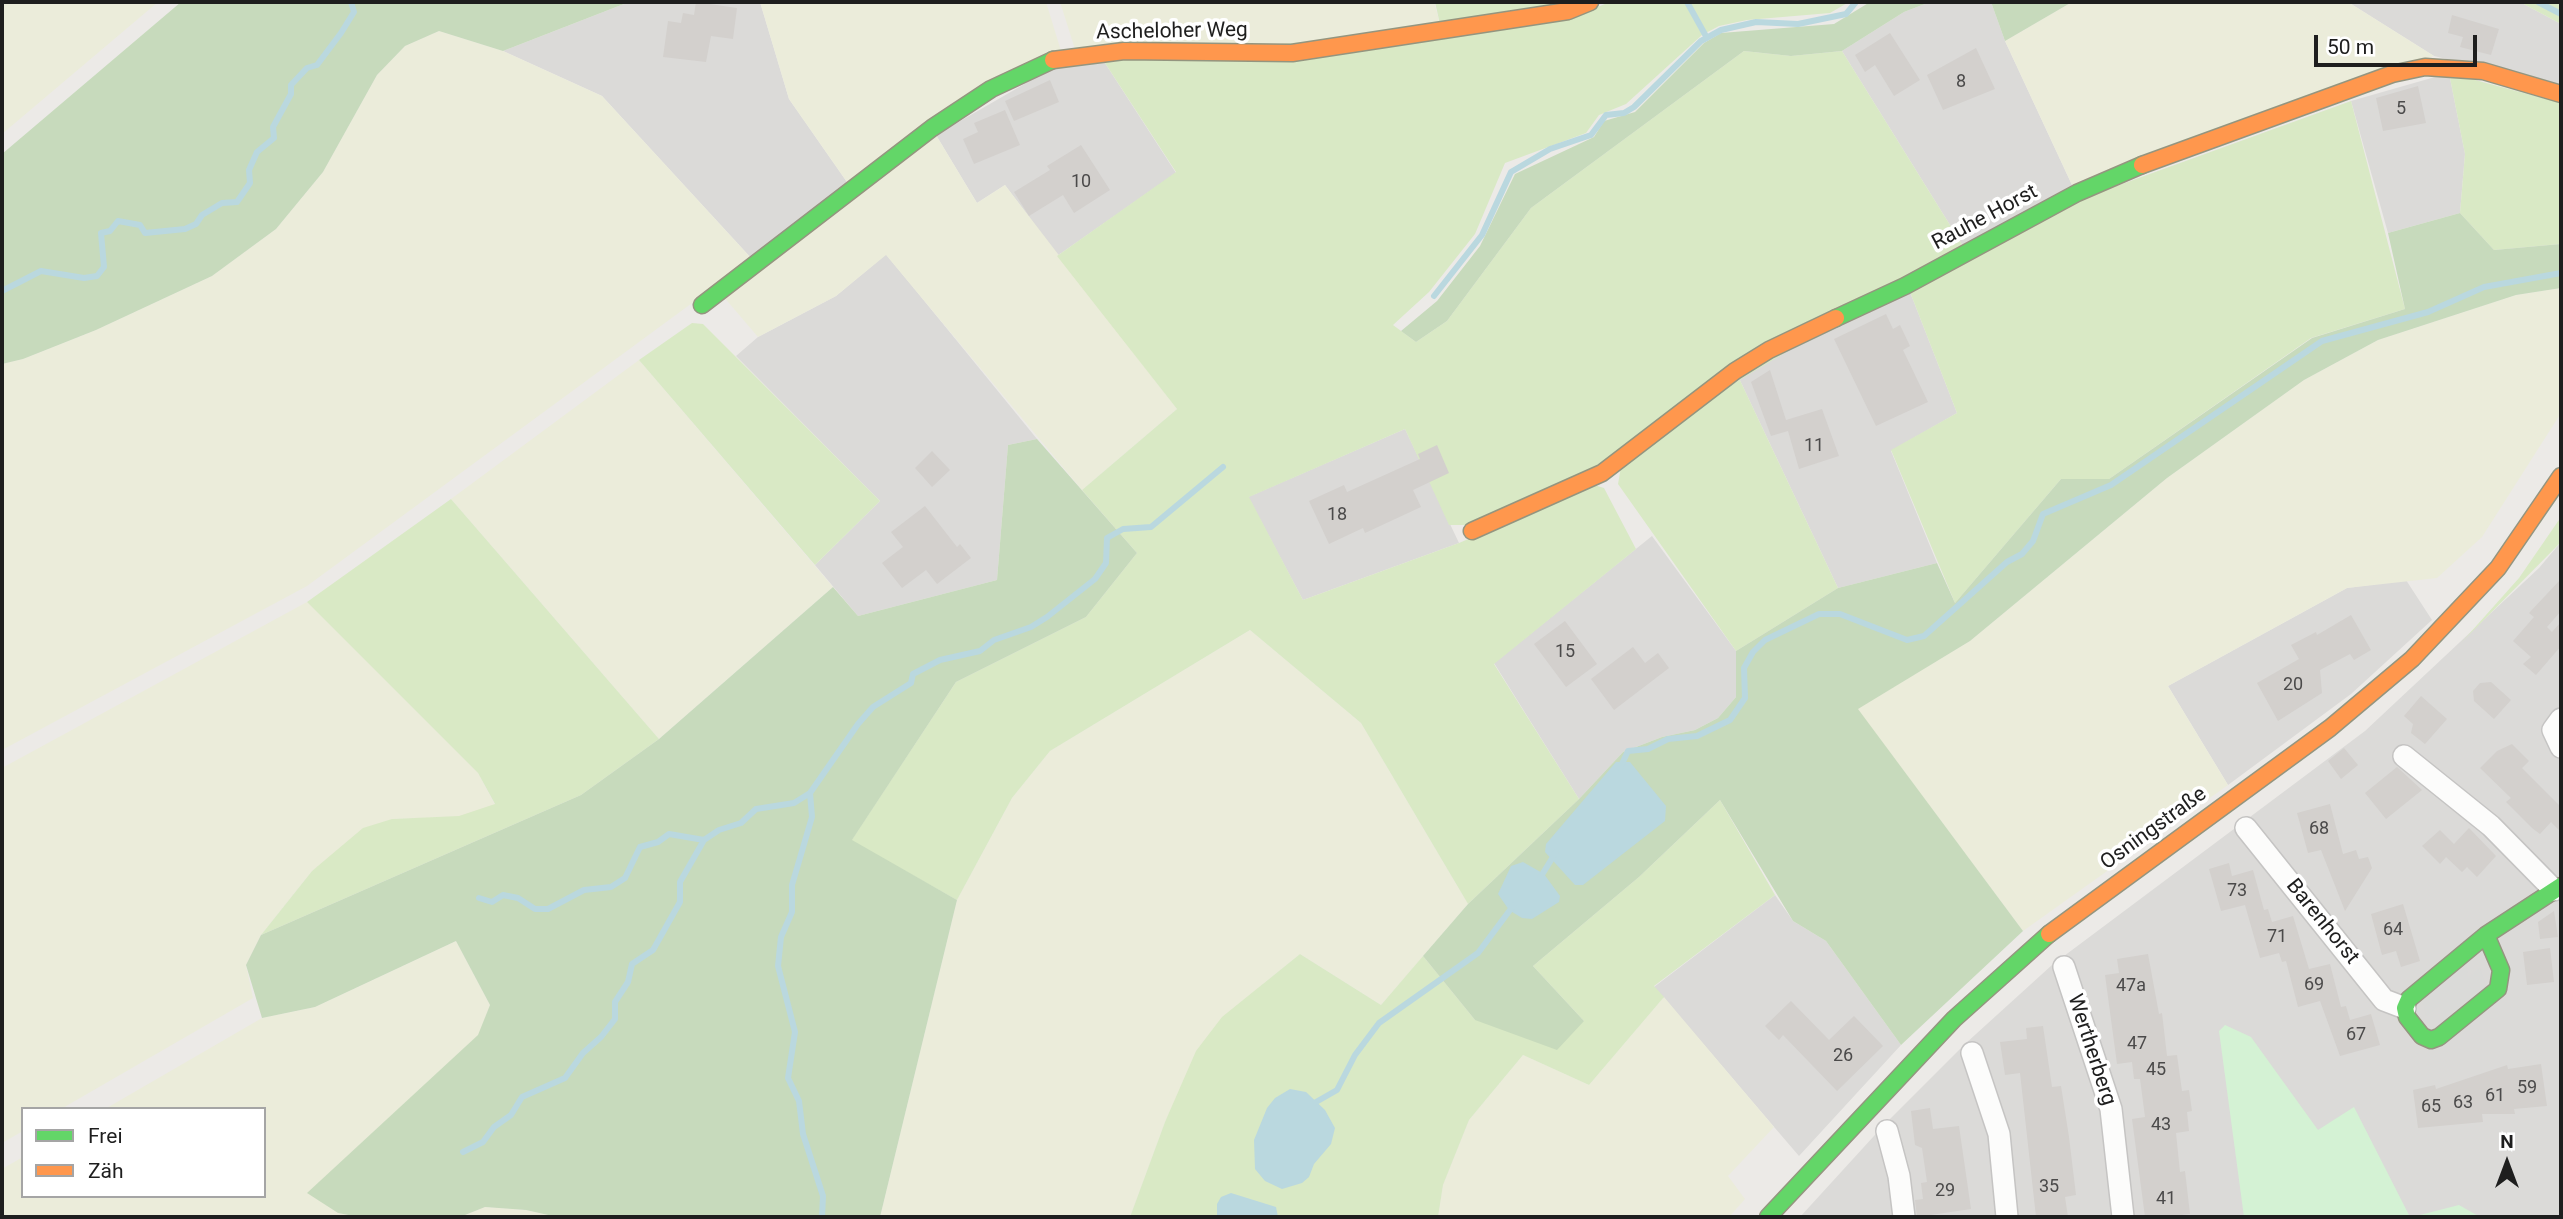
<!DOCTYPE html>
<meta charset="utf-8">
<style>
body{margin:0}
#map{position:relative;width:2563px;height:1219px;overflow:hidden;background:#eceae7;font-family:Roboto,sans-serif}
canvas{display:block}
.frame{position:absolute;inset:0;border:4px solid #1e1e1e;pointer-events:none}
.legend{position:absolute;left:21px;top:1107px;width:245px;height:91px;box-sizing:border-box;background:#fff;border:2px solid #a5a5a5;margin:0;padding:9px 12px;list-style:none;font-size:21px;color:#1e1e1e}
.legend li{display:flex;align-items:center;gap:14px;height:35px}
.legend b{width:35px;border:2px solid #a5a5a5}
.north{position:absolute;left:2472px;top:1128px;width:70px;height:70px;-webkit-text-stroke:5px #fff;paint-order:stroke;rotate:0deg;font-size:19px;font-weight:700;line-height:28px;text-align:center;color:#1e1e1e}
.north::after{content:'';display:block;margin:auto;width:24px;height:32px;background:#1e1e1e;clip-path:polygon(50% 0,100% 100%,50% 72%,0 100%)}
.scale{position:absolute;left:2314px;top:35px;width:163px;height:32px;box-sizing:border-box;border:4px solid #1e1e1e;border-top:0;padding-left:9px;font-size:21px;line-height:24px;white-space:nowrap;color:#1e1e1e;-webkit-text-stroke:5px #fff;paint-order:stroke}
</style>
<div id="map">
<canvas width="2563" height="1219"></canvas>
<div class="frame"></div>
<ul class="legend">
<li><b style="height:9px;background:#63d668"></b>Frei</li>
<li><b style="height:9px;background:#ff974d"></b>Zäh</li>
</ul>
<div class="north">N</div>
<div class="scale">50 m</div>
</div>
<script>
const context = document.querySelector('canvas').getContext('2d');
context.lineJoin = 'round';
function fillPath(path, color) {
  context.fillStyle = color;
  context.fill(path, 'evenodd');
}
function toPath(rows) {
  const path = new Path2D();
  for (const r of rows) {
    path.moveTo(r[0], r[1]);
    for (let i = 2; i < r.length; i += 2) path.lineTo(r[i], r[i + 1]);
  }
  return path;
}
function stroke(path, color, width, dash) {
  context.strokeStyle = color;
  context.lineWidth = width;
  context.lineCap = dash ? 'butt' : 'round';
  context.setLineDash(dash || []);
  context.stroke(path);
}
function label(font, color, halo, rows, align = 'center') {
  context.font = font + ' Roboto,sans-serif';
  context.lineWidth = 7;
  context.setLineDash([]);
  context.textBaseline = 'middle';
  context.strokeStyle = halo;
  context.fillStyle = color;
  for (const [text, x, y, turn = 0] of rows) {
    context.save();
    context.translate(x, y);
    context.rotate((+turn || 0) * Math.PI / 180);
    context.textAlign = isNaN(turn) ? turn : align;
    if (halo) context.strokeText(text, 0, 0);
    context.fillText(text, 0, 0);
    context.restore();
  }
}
const residential = toPath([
 [629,2,760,2,789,99,849,185,752,259,602,96,503,51],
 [1930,2,1991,2,2005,41,2072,185,1963,246,1842,51,1904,12],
 [2348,2,2520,2,2561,24,2561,86,2434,56],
 [1103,60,1176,173,1057,256,1005,185,977,203,936,135,1054,67],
 [2449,73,2465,154,2460,213,2388,233,2351,101],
 [886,254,1037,439,1008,445,997,580,858,616,815,565,880,501,736,356,758,337,836,296],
 [1910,292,1957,413,1891,451,1937,563,1838,588,1737,374],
 [1405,429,1459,543,1303,600,1248,497],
 [1652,536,1736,651,1736,697,1718,718,1695,730,1662,737,1623,752,1579,799,1494,663],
 [2561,542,2561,1217,1800,1217,1884,1125,1965,1044,2052,965,2365,731,2539,568],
 [2406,580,2432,620,2351,694,2228,785,2168,686,2347,588],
 [1775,895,1793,921,1826,941,1901,1045,1799,1156,1654,987]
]);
const religious = toPath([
 [2466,962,2468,978,2480,968,2486,987,2444,1022,2439,1006,2426,1016,2422,996]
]);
const farmland = toPath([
 [2,2,158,2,2,134],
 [760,2,1046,2,1061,51,849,185,789,99],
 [1060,2,1434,2,1440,24,1269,50,1075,49],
 [2072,2,2348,2,2434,56,2072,185,2005,41],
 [439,31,503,51,602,96,752,259,307,586,2,750,2,364,23,359,96,330,212,276,276,229,323,172,377,75,405,46],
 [936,135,977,203,1005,185,1177,409,1082,490,886,255,836,296,758,337,723,296],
 [2561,288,2561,413,2482,537,2437,578,2347,588,2168,686,2228,785,2023,931,1857,709,1970,641,2167,478,2304,380,2378,340,2516,295],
 [639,360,833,587,659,739,451,499],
 [307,602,478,773,495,805,459,817,392,819,312,871,261,935,246,965,253,998,61,1109,23,1109,23,1131,2,1143,2,768],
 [1250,630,1361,723,1468,904,1381,1005,1300,954,1263,984,1165,1122,1130,1217,880,1217,957,900,1012,798,1050,751],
 [456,941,490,1005,479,1035,308,1193,338,1213,359,1217,2,1217,2,1169,23,1157,23,1196,264,1196,264,1109,105,1109,262,1018,315,1007],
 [1664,997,1774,1127,1728,1176,1745,1199,1729,1217,1438,1217,1443,1185,1469,1120,1523,1055,1589,1085],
 [485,1207,526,1210,557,1217,460,1217]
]);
const grass = toPath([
 [1435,2,1565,2,1440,24],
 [1610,2,1849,2,1830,13,1747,20,1719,26,1702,35,1626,104,1599,115,1586,133,1505,163,1475,234,1429,292,1393,325,1416,342,1447,321,1531,208,1744,51,1791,56,1842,51,1963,246,1576,478,1467,525,1449,525,1405,429,1249,497,1303,600,1459,543,1594,485,1604,488,1636,549,1494,664,1579,799,1468,904,1361,723,1250,630,1050,751,1012,798,957,900,851,841,956,682,1086,617,1137,553,1082,490,1177,409,1057,256,1176,172,1103,60,1570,18],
 [2520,2,2561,2,2561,24],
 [2449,73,2561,103,2561,244,2494,250,2460,213,2465,154],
 [2351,101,2405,309,2311,338,2109,479,2061,479,1955,603,1891,450,1957,413,1910,292,2078,200],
 [692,323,703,324,880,501,815,565,639,360],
 [1737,374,1838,588,1736,651,1618,484,1621,467],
 [451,499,659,739,581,795,261,935,312,871,363,828,392,819,459,816,495,804,478,773,307,602],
 [2561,517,2561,542,2461,643,2519,578],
 [1720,800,1775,895,1654,986,1664,997,1589,1085,1523,1055,1469,1120,1443,1185,1438,1217,1130,1217,1165,1122,1196,1051,1222,1017,1300,954,1381,1005,1423,956,1475,1020,1584,1021,1533,966,1639,877]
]);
const forest = toPath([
 [181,2,629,2,503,51,439,31,405,46,377,75,323,172,276,229,212,276,96,330,23,359,2,364,2,154],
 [1870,2,1930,2,1904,12,1842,51,1791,56,1744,51,1531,208,1447,321,1416,342,1401,331,1437,301,1480,246,1515,174,1594,137,1604,121,1635,112,1704,43,1721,33,1834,24],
 [1991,2,2072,2,2005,41],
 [2460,213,2494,250,2561,244,2561,288,2516,295,2378,340,2304,380,2167,478,1970,641,1858,709,2023,931,1901,1045,1826,941,1793,921,1720,800,1639,877,1533,966,1584,1021,1557,1050,1475,1020,1423,956,1468,904,1579,799,1623,752,1662,737,1695,730,1718,718,1736,697,1736,651,1838,588,1937,563,1955,603,2061,479,2109,479,2312,338,2405,309,2388,233],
 [1037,439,1137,553,1086,617,956,682,852,840,957,900,880,1217,557,1217,526,1210,485,1207,460,1217,359,1217,338,1213,307,1193,478,1035,490,1005,456,941,315,1007,262,1018,246,965,261,935,581,795,659,739,833,587,858,616,997,580,1008,445]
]);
const park = toPath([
 [2225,1025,2251,1037,2318,1130,2354,1107,2410,1217,2244,1217,2219,1031],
 [2459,1205,2480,1217,2412,1217]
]);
const water = toPath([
 [1616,762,1630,762,1666,806,1665,821,1583,885,1575,885,1545,852,1546,844],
 [1523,862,1544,874,1560,896,1559,902,1532,919,1522,918,1509,910,1498,894,1511,866],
 [1290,1089,1306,1092,1325,1110,1335,1128,1331,1144,1314,1164,1309,1177,1302,1183,1282,1189,1265,1181,1255,1169,1254,1140,1267,1108,1275,1098],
 [1231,1193,1276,1207,1278,1217,1217,1217,1217,1204,1221,1197]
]);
const stream = toPath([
 [1687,2,1707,38],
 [2538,2,2561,14],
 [2,291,41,271,84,278,97,276,104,267,101,233,110,231,118,221,140,225,145,233,185,229,196,224,202,215,222,203,237,202,250,183,249,170,257,152,274,138,273,127,291,94,291,85,307,68,317,65,341,33,354,12,351,2],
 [1434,296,1482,235,1511,172,1550,149,1591,135,1606,115,1624,113,1634,107,1701,41,1721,30,1756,22,1798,24,1846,14,1856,2],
 [1620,768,1628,751,1648,749,1668,739,1697,736,1730,720,1745,698,1744,668,1753,652,1765,640,1819,614,1840,614,1907,640,1924,636,2007,562,2022,554,2033,541,2043,514,2111,485,2322,341,2428,312,2484,287,2561,273],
 [810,793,812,817,792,885,792,912,781,937,778,966,795,1032,788,1078,799,1101,803,1134,823,1196,822,1217],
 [1540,878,1556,852],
 [479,898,492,902,503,895,518,898,535,909,548,909,584,890,611,887,625,878,640,847,658,842,669,834,704,840],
 [1316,1102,1337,1090,1355,1055,1379,1023,1478,953,1513,906],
 [463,1152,483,1142,494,1127,511,1115,522,1097,565,1078,583,1053,601,1037,615,1019,615,1002,628,982,632,964,653,950,680,902,680,882,704,840,719,830,741,823,756,809,794,803,810,793,858,724,873,707,911,683,913,674,940,660,980,651,994,640,1031,627,1047,617,1095,579,1106,563,1107,538,1123,529,1151,527,1223,467]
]);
const building = toPath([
 [696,2,737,8,733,39,711,36,706,62,663,57,668,21,681,23,683,13,694,15],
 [2452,15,2499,29,2491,55,2460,47,2463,37,2448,33],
 [1890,33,1920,80,1894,96,1875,65,1865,72,1855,55],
 [1976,48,1995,89,1943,110,1927,75],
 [1050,80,1059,102,1014,121,1005,101],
 [2418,86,2426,123,2383,131,2376,98],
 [1005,110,1020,145,974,164,963,139,978,132,974,123],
 [1081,145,1110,190,1074,213,1063,195,1029,216,1014,192,1050,170,1047,166],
 [1886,314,1893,329,1900,325,1910,346,1903,350,1928,402,1876,426,1834,339],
 [1770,370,1786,420,1822,409,1839,456,1799,469,1788,431,1771,436,1751,382],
 [1437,445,1449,473,1413,490,1421,507,1365,533,1363,528,1329,544,1309,501,1344,485,1347,492,1420,459,1418,454],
 [932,451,950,470,932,487,915,468],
 [925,506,957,547,960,544,971,558,937,584,926,570,902,588,882,563,903,547,891,532],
 [2561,579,2561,611,2547,627,2552,632,2561,622,2561,646,2536,675,2523,664,2531,657,2513,641,2534,617,2529,613],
 [2351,615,2371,650,2354,660,2350,654,2320,670,2322,693,2278,721,2257,683,2299,659,2291,645,2316,632,2317,635],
 [1565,621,1597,664,1566,687,1534,644],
 [1633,647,1645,663,1658,653,1669,668,1614,710,1591,679],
 [2491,682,2511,700,2494,719,2474,701,2473,691,2480,683],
 [2421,696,2447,719,2425,744,2411,733,2413,724,2404,716],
 [2512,744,2529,761,2522,768,2561,807,2561,832,2551,822,2540,834,2532,828,2506,802,2511,798,2480,768,2497,751],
 [2344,748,2358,765,2341,779,2328,761],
 [2397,767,2422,790,2386,819,2365,793],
 [2330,804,2343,854,2356,850,2359,859,2368,857,2372,868,2345,911,2321,850,2308,853,2297,813],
 [2469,828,2496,856,2477,877,2467,867,2462,872,2446,857,2440,864,2422,846,2440,830,2454,844],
 [2229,863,2232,876,2253,870,2264,910,2268,909,2272,922,2293,916,2309,969,2330,964,2341,1007,2346,1006,2350,1020,2371,1014,2380,1045,2340,1056,2320,1001,2298,1007,2286,961,2282,962,2279,953,2260,958,2245,905,2221,911,2209,869],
 [2403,904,2420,961,2401,967,2396,951,2382,955,2371,914],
 [2554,911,2558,937,2540,939,2538,922],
 [2550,948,2554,982,2527,985,2523,952],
 [2148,954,2159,1014,2162,1013,2167,1056,2177,1055,2182,1091,2189,1090,2192,1111,2187,1112,2189,1131,2176,1133,2180,1172,2185,1171,2190,1214,2164,1217,2145,1217,2132,1119,2145,1117,2140,1079,2134,1079,2132,1062,2117,1064,2105,975,2119,973,2117,959],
 [1791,1001,1829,1040,1854,1016,1883,1046,1837,1091,1783,1035,1779,1040,1765,1026],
 [2043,1026,2052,1087,2061,1086,2069,1137,2076,1195,2065,1197,2068,1217,2036,1217,2020,1073,2005,1075,2000,1042,2027,1039,2026,1028],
 [2541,1064,2547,1106,2514,1109,2515,1114,2482,1114,2483,1122,2418,1128,2413,1090,2435,1085,2436,1089,2507,1065,2508,1069],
 [1930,1108,1933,1129,1959,1126,1971,1209,1917,1217,1915,1200,1923,1199,1921,1183,1927,1182,1922,1148,1915,1145,1911,1111]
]);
const street = toPath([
 [2561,719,2553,730,2561,747],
 [2404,756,2491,826,2554,890],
 [2246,828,2384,1000,2405,1008],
 [2064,967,2111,1109,2123,1217],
 [1972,1053,1999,1134,2007,1217],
 [1887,1131,1899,1176,1904,1217]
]);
const fast = toPath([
 [702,305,932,128,991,89,1053,60],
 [1836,318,1905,286,2077,193,2142,165],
 [2486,935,2501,970,2498,989,2439,1037,2431,1040,2422,1036,2407,1017,2405,1008,2409,999,2486,935,2561,886],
 [1768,1217,1954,1019,2049,934]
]);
const slow = toPath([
 [1053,60,1124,51,1292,53,1568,11,1590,2],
 [2142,165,2392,74,2425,67,2483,71,2561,94],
 [1472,531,1602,473,1735,371,1769,350,1836,318],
 [2049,934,2330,728,2412,659,2498,568,2561,476]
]);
const numberNames = [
 ["8",1961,82],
 ["5",2401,109],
 ["10",1081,182],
 ["11",1814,446],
 ["18",1337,515],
 ["15",1565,652],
 ["20",2293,685],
 ["68",2319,829],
 ["73",2237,891],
 ["64",2393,930],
 ["71",2277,937],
 ["69",2314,985],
 ["47a",2131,986],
 ["67",2356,1035],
 ["47",2137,1044],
 ["26",1843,1056],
 ["45",2156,1070],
 ["59",2527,1088],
 ["61",2495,1096],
 ["63",2463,1103],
 ["65",2431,1107],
 ["43",2161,1125],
 ["35",2049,1187],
 ["29",1945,1191],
 ["41",2166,1199]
];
const streetNames = [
 ["Ascheloher Weg",1172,32,-1],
 ["Rauhe Horst",1985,218,-28],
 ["Osningstraße",2154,829,-36],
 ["Barenhorst",2322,922,51],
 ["Wertherberg",2091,1050,72]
];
fillPath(residential, '#dbdad8');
fillPath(religious, '#dadad8');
fillPath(farmland, '#ebecda');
fillPath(grass, '#d9e9c5');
fillPath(forest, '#c7dabc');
fillPath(park, '#d4f2d4');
fillPath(water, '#bad8df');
stroke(stream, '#bad8df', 6);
fillPath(building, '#d3d0cd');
stroke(street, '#c5c4c3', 24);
stroke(fast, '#94957f', 19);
stroke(slow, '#94957f', 19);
stroke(street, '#fcfcfb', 21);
stroke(fast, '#63d668', 16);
stroke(slow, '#ff974d', 16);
label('18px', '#4b4a4a', null, numberNames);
label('21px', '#1e1e1e', '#fff', streetNames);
</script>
